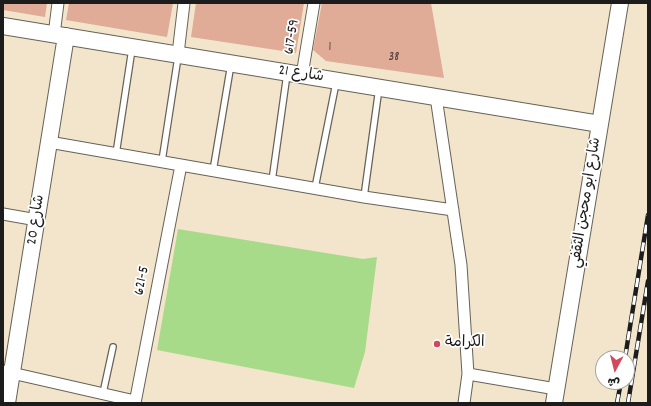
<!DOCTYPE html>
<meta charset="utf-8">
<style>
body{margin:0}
#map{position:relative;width:651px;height:406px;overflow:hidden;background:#f2e5cb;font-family:Dekko,"Playpen Sans Arabic",sans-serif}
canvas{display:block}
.frame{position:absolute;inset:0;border:4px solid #1c1c1c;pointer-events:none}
.north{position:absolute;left:595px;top:350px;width:40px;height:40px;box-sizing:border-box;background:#fff;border:1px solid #a4a4a4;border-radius:50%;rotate:187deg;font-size:11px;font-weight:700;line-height:16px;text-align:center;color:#1c1c1c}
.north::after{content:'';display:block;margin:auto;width:14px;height:18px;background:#d1495b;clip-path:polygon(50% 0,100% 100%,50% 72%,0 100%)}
</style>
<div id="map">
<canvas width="651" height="406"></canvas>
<div class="frame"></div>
<div class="north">ش</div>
</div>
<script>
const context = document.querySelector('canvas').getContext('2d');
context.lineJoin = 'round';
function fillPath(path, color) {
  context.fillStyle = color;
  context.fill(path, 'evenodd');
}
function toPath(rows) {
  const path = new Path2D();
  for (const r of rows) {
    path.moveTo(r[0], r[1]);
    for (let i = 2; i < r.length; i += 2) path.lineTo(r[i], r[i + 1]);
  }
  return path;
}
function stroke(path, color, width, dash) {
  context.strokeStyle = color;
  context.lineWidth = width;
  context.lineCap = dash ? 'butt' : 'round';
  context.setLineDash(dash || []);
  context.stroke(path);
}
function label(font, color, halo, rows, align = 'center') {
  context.font = font + ' Dekko,"Playpen Sans Arabic",sans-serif';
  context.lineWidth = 3.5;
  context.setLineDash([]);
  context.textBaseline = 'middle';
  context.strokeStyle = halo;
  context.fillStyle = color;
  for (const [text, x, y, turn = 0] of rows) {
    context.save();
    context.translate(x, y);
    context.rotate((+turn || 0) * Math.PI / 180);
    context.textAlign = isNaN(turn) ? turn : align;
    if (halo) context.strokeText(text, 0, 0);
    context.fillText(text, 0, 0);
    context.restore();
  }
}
const green = toPath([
 [178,229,363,259,377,257,365,352,354,388,157,350]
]);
const building = toPath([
 [3,3,47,3,45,17,3,10],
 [69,3,173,3,167,37,66,20],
 [196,3,304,3,296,53,191,37],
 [322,3,431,3,444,78,326,61,313,50]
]);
const lane = toPath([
 [116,154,132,49],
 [162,161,178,57],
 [213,171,231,64],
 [272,181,287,74],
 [315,188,336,83],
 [364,197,379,88],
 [103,393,113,347]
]);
const street = toPath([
 [54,35,58,3],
 [178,54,184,3],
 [302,75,314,3],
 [436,97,461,265,468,374,464,403],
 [49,142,364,197,453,210],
 [3,214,37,220],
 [3,371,135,401],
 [468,374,556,389],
 [135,403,181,165]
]);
const secondary = toPath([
 [3,26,600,124],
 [7,403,66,36],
 [554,403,620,3]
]);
const rail = toPath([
 [625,358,648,215],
 [617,403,621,382],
 [628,403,648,281]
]);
const markers = [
 [437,344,4,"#d1495b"]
];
const numberNames = [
 ["1",330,48],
 ["38",394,58]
];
const streetNames = [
 ["617-59",293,37,-81],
 ["شارع 21",301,75,9],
 ["شارع ابو محجن الثقفي",587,203,-81],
 ["شارع 20",37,220,-81],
 ["621-5",143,281,-79]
];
const poiNames = [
 ["الكرامة",445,344]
];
fillPath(green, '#a8db89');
fillPath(building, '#e0ab97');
stroke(lane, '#676259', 8);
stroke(street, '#676259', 13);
stroke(secondary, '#676259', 18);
stroke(lane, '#fff', 5.5);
stroke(street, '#fff', 11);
stroke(secondary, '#fff', 16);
stroke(rail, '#1c1c1c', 4.5);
stroke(rail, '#fff', 3, [9]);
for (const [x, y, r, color] of markers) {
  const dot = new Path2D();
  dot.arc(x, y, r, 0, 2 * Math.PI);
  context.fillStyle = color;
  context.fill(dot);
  stroke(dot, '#fff', 1.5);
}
label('13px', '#4d403b', null, numberNames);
label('15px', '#1c1c1c', '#fff', streetNames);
label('15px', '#1c1c1c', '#fff', poiNames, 'left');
</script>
